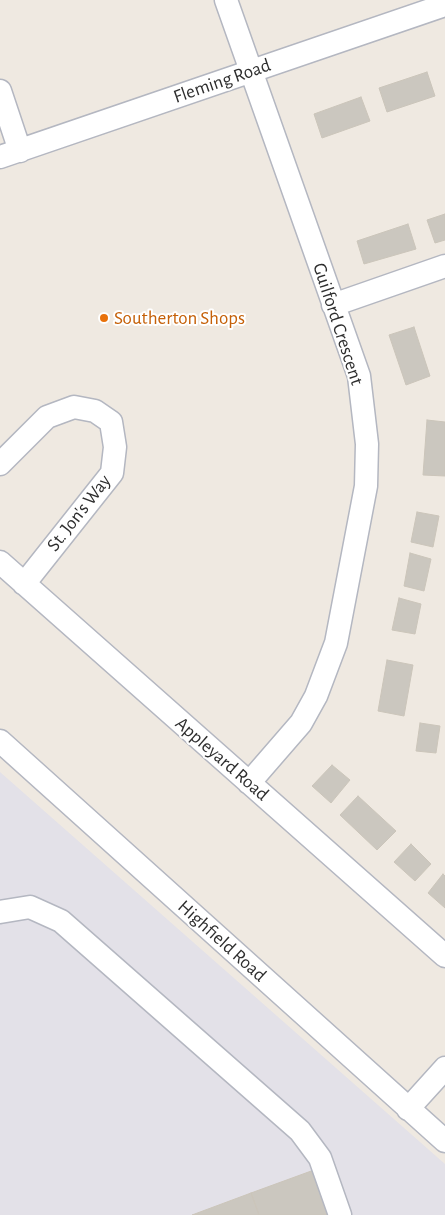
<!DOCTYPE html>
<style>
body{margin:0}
canvas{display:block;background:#efe9e1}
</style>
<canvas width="445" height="1215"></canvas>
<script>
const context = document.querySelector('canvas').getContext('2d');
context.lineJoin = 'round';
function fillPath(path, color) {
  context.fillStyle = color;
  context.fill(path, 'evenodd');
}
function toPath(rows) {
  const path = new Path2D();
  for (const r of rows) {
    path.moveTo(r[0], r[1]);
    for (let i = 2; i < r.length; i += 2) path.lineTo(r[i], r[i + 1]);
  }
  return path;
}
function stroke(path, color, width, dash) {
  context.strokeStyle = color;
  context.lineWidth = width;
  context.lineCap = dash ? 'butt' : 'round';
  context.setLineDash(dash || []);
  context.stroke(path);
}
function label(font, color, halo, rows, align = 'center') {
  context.font = font + ' "Alegreya Sans",sans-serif';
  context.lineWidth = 4;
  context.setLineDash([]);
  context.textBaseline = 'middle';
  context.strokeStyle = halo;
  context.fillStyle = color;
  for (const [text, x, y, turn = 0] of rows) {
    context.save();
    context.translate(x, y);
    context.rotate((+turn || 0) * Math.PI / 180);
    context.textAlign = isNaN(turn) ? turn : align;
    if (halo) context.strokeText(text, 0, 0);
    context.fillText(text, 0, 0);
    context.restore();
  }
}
const industrial = toPath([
 [0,772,445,1164,445,1215,0,1215]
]);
const building = toPath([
 [427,72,435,96,387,112,379,88,427,72],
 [361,97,370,121,322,138,314,114,361,97],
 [445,214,445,240,435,243,427,220,445,214],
 [408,224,416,249,364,264,357,241,408,224],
 [414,327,430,376,406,385,389,335,414,327],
 [427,420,445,422,445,476,423,475,427,420],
 [417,512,439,516,433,547,411,542,417,512],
 [410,553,431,559,424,591,404,586,410,553],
 [399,598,421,604,415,634,392,630,399,598],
 [387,660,413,665,404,716,378,711,387,660],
 [420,723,440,726,436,753,416,751,420,723],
 [332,765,350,780,331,803,312,786,332,765],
 [358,796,396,831,377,850,340,815,358,796],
 [411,844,431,864,415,881,394,862,411,844],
 [443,874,445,876,445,908,428,893,443,874],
 [314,1170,331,1215,259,1215,251,1193,314,1170],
 [251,1193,259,1215,192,1215,251,1193]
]);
const minor = toPath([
 [226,0,359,376,367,444,366,486,336,643,316,696,301,723,249,783],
 [0,91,20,151],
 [0,157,445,5],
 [333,305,445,266],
 [0,464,47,417,74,407,95,411,111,422,115,447,112,473,24,584],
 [0,562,445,956],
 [0,741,445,1141],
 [0,912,30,907,61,921,300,1131,320,1158,340,1215],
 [408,1109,445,1068]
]);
const markers = [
 [104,318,5,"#e8710a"]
];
const streetNames = [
 ["Fleming Road",222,81,-19],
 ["Guilford Crescent",338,324,72],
 ["St. Jon's Way",79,513,-52],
 ["Appleyard Road",222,759,41],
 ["Highfield Road",222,941,42]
];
const foodNames = [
 ["Southerton Shops",114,318]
];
fillPath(industrial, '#e3e1e8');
fillPath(building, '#cbc7bf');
stroke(building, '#cbc5ba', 1);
stroke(minor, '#b4b7c1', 25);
stroke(minor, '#fff', 22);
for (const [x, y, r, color] of markers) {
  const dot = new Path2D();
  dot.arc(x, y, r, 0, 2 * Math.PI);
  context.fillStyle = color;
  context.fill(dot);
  stroke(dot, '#fff', 2);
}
label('19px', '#2e2e2e', '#fff', streetNames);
label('19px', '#c56008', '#fff', foodNames, 'left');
</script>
